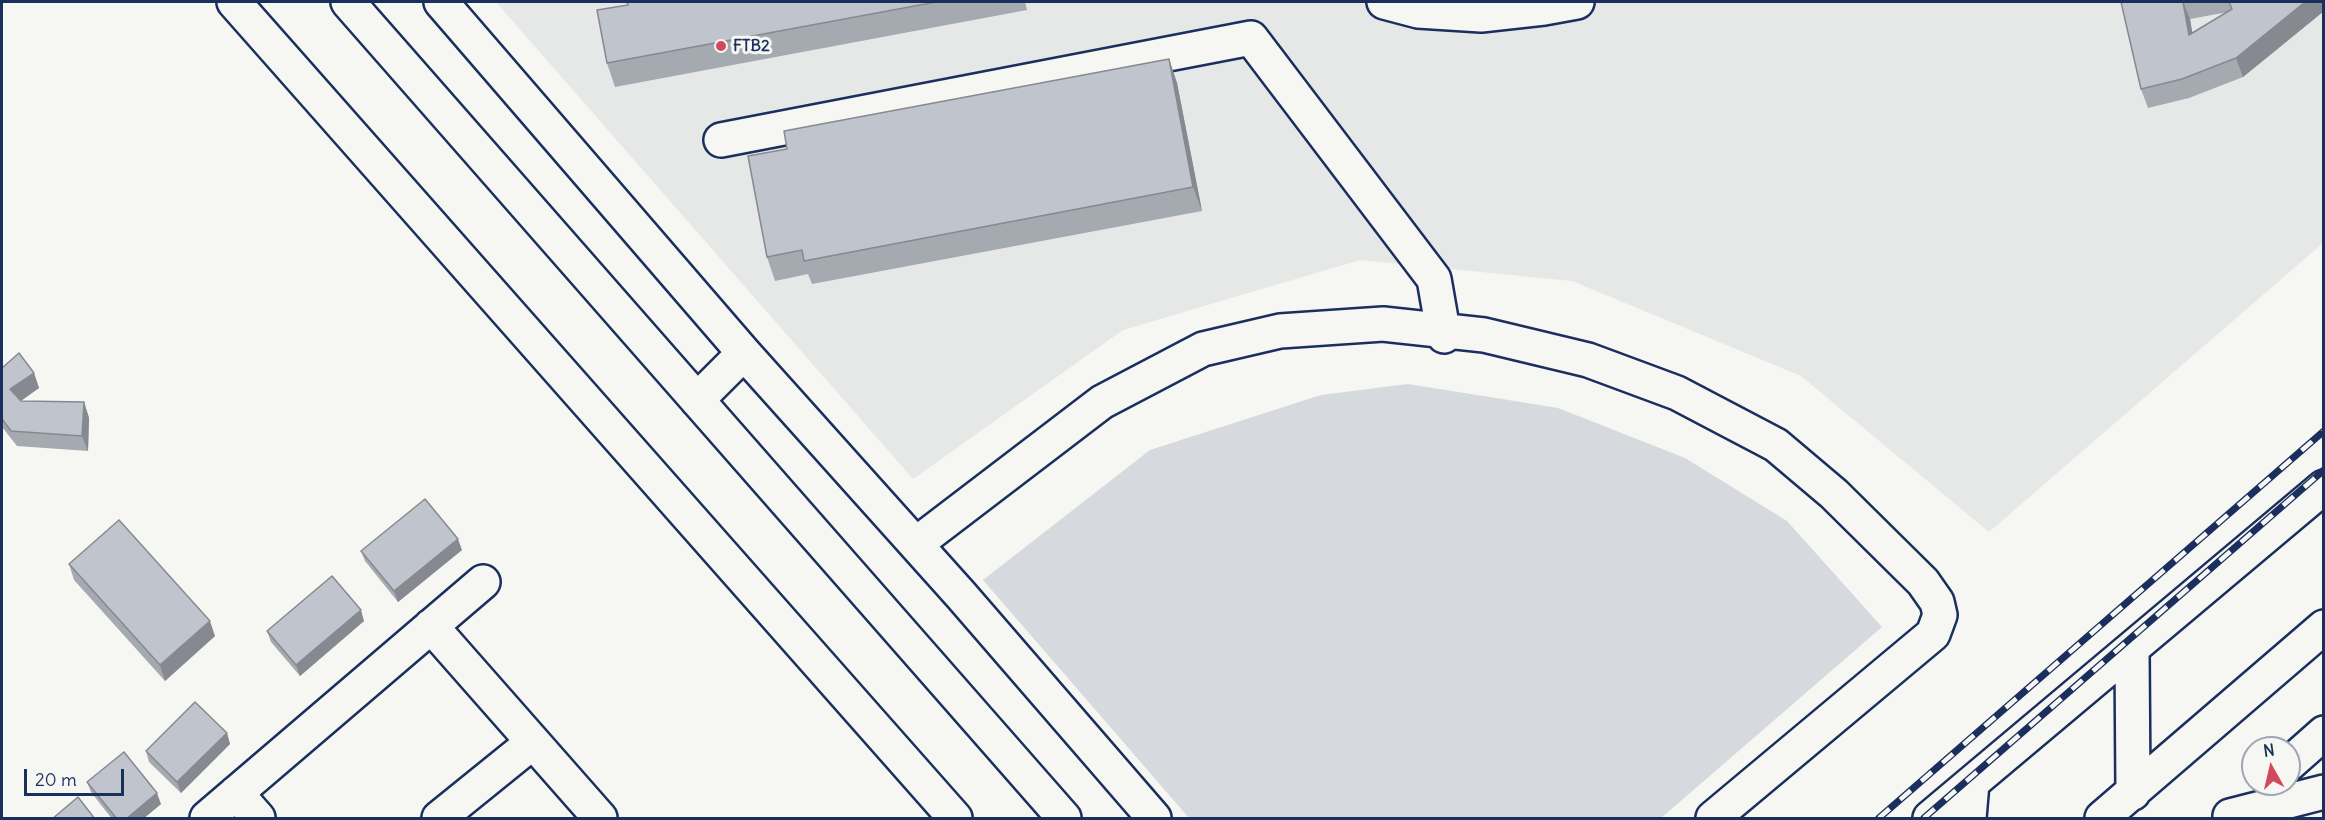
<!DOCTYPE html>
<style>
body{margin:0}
#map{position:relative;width:2325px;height:820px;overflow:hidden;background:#f6f6f2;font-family:Delius,sans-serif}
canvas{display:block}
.frame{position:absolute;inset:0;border:3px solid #1b2f5e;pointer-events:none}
.north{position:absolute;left:2241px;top:736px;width:60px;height:60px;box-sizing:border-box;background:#f6f6f2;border:2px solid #9ea6b7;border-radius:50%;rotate:352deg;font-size:16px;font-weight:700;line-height:24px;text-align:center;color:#1b2f5e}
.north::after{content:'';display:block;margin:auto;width:21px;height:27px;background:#d1495b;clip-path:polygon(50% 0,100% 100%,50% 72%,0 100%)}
.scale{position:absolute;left:24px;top:769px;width:100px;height:27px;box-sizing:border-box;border:3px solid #1b2f5e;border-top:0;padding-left:8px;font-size:18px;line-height:21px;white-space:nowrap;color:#1b2f5e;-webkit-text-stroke:4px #f6f6f2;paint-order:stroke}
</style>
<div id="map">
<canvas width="2325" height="820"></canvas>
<div class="frame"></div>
<div class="north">N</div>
<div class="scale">20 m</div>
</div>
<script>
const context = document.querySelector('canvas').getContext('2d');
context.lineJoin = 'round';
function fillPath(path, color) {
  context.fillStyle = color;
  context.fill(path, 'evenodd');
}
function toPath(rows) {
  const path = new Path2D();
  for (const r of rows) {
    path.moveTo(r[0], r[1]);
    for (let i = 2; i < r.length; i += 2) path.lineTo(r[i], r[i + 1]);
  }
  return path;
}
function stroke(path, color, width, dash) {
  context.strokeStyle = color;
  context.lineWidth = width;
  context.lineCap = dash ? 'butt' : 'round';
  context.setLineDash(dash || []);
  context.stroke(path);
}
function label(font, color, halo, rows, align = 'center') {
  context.font = font + ' Delius,sans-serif';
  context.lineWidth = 6;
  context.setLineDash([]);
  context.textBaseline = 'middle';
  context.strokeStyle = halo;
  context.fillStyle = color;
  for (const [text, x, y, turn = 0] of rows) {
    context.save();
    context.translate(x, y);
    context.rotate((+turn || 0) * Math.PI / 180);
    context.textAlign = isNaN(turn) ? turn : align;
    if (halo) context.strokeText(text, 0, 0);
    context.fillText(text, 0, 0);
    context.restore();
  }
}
const built = toPath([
 [496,2,2323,2,2323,243,1989,532,1801,376,1572,281,1360,260,1123,330,913,479]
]);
const green = toPath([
 [1408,384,1558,408,1685,458,1787,521,1882,627,1661,818,1189,818,983,580,1150,450,1321,395]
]);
const minor = toPath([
 [234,2,955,818],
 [348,2,1064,818],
 [441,2,744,353,961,595,1154,818],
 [1384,2,1418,11,1481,15,1544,8,1577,2],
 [721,140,1251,38,1434,279,1444,336],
 [697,400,744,353],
 [916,544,1102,402,1203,349,1280,331,1383,324,1484,335,1588,360,1677,393,1776,445,1834,494,1923,582,1937,602,1940,615,1933,634,1713,818],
 [431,626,600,818],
 [2132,650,2133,793],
 [2289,764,2324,733],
 [236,793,258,818],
 [2230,816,2324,792],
 [207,818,483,582],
 [439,818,533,742],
 [1930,818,2324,487],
 [1969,818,1972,783],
 [2102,818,2324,627]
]);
const rail = toPath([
 [1879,818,2324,431],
 [1924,818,2324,470]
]);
const wall = toPath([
 [627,2,1025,2,1027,10,615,87,607,63,628,5],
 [2121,2,2324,2,2324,11,2243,77,2189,98,2148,108,2141,89],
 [2228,12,2192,33,2190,19],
 [1169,59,1177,83,1202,211,812,284,808,274,775,281,767,257,787,149],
 [2,368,34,373,39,388,21,401,84,402,89,418,88,451,17,446,2,427],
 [462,550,398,602,365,561,361,551],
 [69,564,215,636,165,681,74,580],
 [364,621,300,676,271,642,267,631],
 [227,733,230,744,181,793,149,762,146,751],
 [87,782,161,804,143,819,112,819,91,792]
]);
const shadedWall = toPath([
 [2183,2,2190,19,2196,54,2189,35],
 [2305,2,2324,2,2324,11,2243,77,2236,58],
 [1169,59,1177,83,1202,211,1193,187],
 [34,373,39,388,16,404,10,389],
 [84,402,89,418,88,451,82,436],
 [458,539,462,550,398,602,394,591],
 [361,610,364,621,300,676,296,665],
 [210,621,215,636,165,681,160,665],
 [227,733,230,744,181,793,177,782],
 [157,793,161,804,143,819,126,819]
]);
const building = toPath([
 [627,2,936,2,607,63,597,10,628,5,627,2],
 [2121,2,2183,2,2189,35,2232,9,2229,2,2305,2,2236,58,2182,79,2141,89,2121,2],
 [1169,59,1193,187,804,261,802,250,767,257,748,156,787,149,784,131,1169,59],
 [19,353,34,373,10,389,21,401,84,402,82,436,11,431,2,419,2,368,19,353],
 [425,499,458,539,394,591,361,551,425,499],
 [119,520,210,621,160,665,69,564,119,520],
 [332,576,361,610,296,665,267,631,332,576],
 [195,702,227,733,177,782,146,751,195,702],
 [124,752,157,793,126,819,117,819,87,782,124,752],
 [78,797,95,819,52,819,78,797]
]);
const markers = [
 [721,46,6,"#d1495b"]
];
const poiNames = [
 ["FTB2",733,46]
];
fillPath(built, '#e6e7e7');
fillPath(green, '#d6d9dd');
stroke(minor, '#1b2f5e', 38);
stroke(minor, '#f6f6f2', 33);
stroke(rail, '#1b2f5e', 7);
stroke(rail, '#f6f6f2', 4.5, [14]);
fillPath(wall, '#a5a9b0');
fillPath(shadedWall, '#868990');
fillPath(building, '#c0c4cd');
stroke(building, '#868990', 1.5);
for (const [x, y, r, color] of markers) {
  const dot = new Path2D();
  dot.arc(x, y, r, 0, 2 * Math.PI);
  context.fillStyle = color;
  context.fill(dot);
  stroke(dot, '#f6f6f2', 2);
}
label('bold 16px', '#1b2f5e', '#f6f6f2', poiNames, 'left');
</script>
